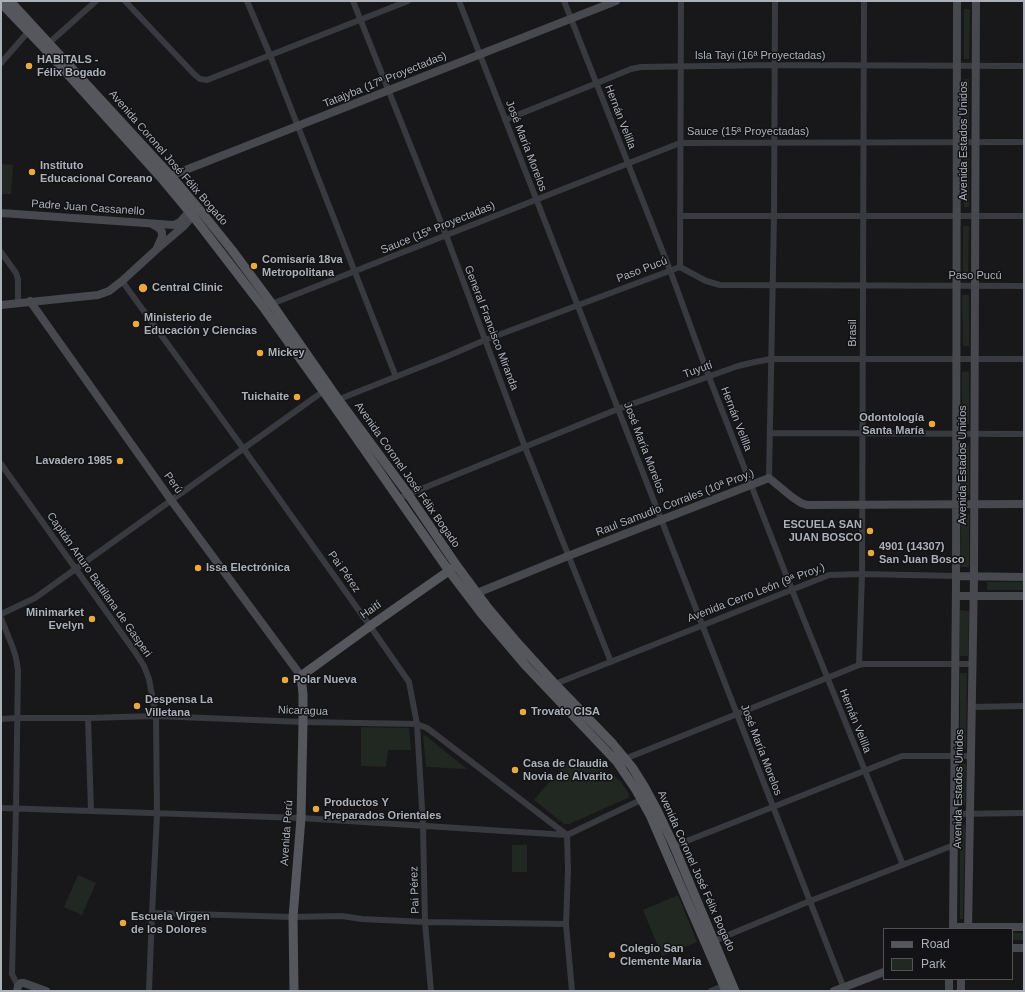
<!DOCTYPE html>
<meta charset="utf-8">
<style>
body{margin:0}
#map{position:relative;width:1025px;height:992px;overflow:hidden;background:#18181a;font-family:Helvetica,sans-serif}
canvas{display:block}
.frame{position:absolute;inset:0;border:2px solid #abb0b9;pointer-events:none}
.legend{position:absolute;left:883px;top:928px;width:130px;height:52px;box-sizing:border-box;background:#131315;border:1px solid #505257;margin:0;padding:5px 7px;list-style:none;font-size:12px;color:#abb0b9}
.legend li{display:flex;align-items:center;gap:8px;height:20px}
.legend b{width:20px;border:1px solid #505257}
</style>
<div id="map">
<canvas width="1025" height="992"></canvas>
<div class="frame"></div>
<ul class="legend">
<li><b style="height:5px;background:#55575d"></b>Road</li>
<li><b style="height:11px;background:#202821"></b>Park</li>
</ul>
</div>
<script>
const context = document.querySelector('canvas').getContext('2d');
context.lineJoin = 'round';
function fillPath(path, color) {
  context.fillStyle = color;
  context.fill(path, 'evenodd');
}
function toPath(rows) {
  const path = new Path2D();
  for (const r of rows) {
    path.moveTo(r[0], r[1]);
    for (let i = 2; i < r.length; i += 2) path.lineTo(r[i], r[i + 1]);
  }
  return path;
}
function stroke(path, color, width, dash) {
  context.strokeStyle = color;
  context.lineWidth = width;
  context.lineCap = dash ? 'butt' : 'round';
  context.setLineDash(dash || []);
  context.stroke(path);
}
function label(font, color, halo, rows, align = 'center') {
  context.font = font + ' Helvetica,sans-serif';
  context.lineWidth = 3;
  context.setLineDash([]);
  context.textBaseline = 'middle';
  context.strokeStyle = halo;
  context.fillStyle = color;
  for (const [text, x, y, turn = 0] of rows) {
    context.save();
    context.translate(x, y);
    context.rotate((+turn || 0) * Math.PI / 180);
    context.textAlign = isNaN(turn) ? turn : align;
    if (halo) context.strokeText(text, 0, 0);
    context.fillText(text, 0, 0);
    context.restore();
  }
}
const green = toPath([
 [964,9,970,9,969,59,964,59],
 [964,79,969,79,969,131,964,131],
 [964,158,969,158,969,207,964,207],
 [1,164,13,165,11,194,1,194],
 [199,215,263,297,262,298,199,216],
 [963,226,969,226,968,276,963,276],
 [962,295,969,295,969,346,963,346],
 [969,371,969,424,962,424,962,372],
 [961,445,969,445,969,495,961,495],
 [961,514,969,514,969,567,960,567],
 [987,582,1024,582,1024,590,987,590],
 [960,610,969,611,968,656,960,656],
 [960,673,967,673,966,749,960,749],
 [361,727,409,728,411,750,388,750,386,767,361,766],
 [425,735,467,769,426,767,423,736],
 [571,757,612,774,621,782,629,794,628,798,569,824,564,824,534,800],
 [960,764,966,764,965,805,960,805],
 [960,825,965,825,963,919,960,919],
 [512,845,527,845,527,872,512,872],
 [78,875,96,883,82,915,64,907],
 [678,895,697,942,662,956,643,910],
 [1012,933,1024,933,1024,940,1012,940]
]);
const street = toPath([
 [125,1,194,74,200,79,207,80,408,1],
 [247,1,270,55,396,377],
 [353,1,446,235,525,447,611,662],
 [459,1,845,991],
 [564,1,670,270,709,377,792,590,903,865],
 [49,43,96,1],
 [1,63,28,32],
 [505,120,597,83,631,69,641,67,775,65,1024,66],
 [680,216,1024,216],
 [1,252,16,273,18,279,18,303],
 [680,267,681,1],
 [122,281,243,448,370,626,409,682,417,724,423,825,425,922,431,991],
 [269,305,680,143,1024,142],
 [337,400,448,356,485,340,680,267,706,281,720,285,1024,286],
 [770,433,1024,434],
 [1,464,135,652,144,666,149,679,156,716,157,815,152,913,149,991],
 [769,478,774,216,775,1],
 [399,498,618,409,738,366,755,362,771,359,1024,359],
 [1,614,35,598,325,390],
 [1,618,13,648,16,658,18,670,16,809,12,974,18,986],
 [859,665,862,574,864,1],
 [555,684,829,575,862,574,956,576],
 [972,707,1024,706],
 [88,718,91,811],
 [1,719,17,718,88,718,156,716,303,722,417,724,427,728,435,734,567,835],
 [622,760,827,678,859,665,864,664,972,664],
 [1,808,301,818,567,835,645,798],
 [955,814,1024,813],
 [567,835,568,870,566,924,572,991],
 [674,846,902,756,971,756],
 [152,913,293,917,342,916,362,919,425,922,566,924],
 [714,941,810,901,954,845],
 [711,991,723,986]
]);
const secondary = toPath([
 [165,178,616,1],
 [1,213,174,225,180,222,193,207],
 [152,224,159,228,162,232,162,237,157,248],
 [30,301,171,500,301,676],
 [1,305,98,295,109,291,122,281,157,249,184,226,197,211],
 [956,576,1024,577],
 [477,593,568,556,769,478,792,497,801,503,807,505,1024,504],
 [956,596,1024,596],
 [954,927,1024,927],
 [953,929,956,586,957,1],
 [968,929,974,576,976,1],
 [1012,948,1024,948],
 [17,991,18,986,21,983,24,983,46,991],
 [834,991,884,972],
 [949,991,949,979],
 [961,991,961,979]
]);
const primary = toPath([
 [10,1,171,176,199,209,232,250,272,304,338,399,408,494,457,566,488,608,515,640,555,684,613,744,632,767,644,786,657,810,674,846,735,991],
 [1,3,44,48,163,180,193,216,263,307,331,402,449,571,481,613,526,666,617,762,636,790,650,815,726,991],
 [294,991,293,917,301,818,303,722,303,694,301,676,370,626,453,568]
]);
const markers = [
 [29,66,4,"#e9a940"],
 [32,172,4,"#e9a940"],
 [254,266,4,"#e9a940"],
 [143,288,5,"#e9a940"],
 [136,324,4,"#e9a940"],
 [260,353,4,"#e9a940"],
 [297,397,4,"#e9a940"],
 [932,424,4,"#e9a940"],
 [120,461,4,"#e9a940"],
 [870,531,4,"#e9a940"],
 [871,553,4,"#e9a940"],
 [198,568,4,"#e9a940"],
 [92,619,4,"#e9a940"],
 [285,680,4,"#e9a940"],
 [137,706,4,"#e9a940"],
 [523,712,4,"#e9a940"],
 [515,770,4,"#e9a940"],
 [316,809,4,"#e9a940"],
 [123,923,4,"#e9a940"],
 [612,955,4,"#e9a940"]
];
const streetNames = [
 ["Isla Tayi (16ª Proyectadas)",760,56],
 ["Tatajyba (17ª Proyectadas)",385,80,-22],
 ["Hernán Velilla",620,117,69],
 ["Sauce (15ª Proyectadas)",748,132],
 ["Avenida Estados Unidos",964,141,-90],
 ["José María Morelos",526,146,69],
 ["Avenida Coronel José Félix Bogado",168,158,49],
 ["Padre Juan Cassanello",88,208,4],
 ["Sauce (15ª Proyectadas)",438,228,-22],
 ["Paso Pucú",642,270,-21],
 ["Paso Pucú",975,276],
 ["General Francisco Miranda",491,328,69],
 ["Brasil",853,333,-90],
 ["Tuyutí",698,370,-20],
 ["Hernán Velilla",736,419,69],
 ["José María Morelos",644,448,69],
 ["Avenida Estados Unidos",963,465,-90],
 ["Avenida Coronel José Félix Bogado",407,475,55],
 ["Perú",173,483,54],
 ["Raul Samudio Corrales (10ª Proy.)",675,503,-21],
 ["Pai Pérez",344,572,55],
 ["Capitán Arturo Battilana de Gasperi",99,585,55],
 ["Avenida Cerro León (9ª Proy.)",756,593,-21],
 ["Haití",371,610,-35],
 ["Nicaragua",303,711,2],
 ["Hernán Velilla",855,721,68],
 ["José María Morelos",761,750,69],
 ["Avenida Estados Unidos",959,789,-89],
 ["Avenida Perú",287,833,-86],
 ["Avenida Coronel José Félix Bogado",696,871,66],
 ["Pai Pérez",415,890,-92]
];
const poiNames = [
 ["HABITALS -",37,60],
 ["Félix Bogado",37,73],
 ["Instituto",40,166],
 ["Educacional Coreano",40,179],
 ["Comisaría 18va",262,260],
 ["Metropolitana",262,273],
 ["Central Clinic",152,288],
 ["Ministerio de",144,318],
 ["Educación y Ciencias",144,331],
 ["Mickey",268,353],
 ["Tuichaite",289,397,"right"],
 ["Odontología",924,418,"right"],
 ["Santa María",924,431,"right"],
 ["Lavadero 1985",112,461,"right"],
 ["ESCUELA SAN",862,525,"right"],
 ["JUAN BOSCO",862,538,"right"],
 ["4901 (14307)",879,547],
 ["San Juan Bosco",879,560],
 ["Issa Electrónica",206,568],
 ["Minimarket",84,613,"right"],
 ["Evelyn",84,626,"right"],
 ["Polar Nueva",293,680],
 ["Despensa La",145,700],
 ["Villetana",145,713],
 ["Trovato CISA",531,712],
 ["Casa de Claudia",523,764],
 ["Novia de Alvarito",523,777],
 ["Productos Y",324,803],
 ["Preparados Orientales",324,816],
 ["Escuela Virgen",131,917],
 ["de los Dolores",131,930],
 ["Colegio San",620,949],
 ["Clemente Maria",620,962]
];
fillPath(green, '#202821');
stroke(street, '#393a3f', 6);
stroke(secondary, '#47494e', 8);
stroke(primary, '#55575d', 9);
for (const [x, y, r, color] of markers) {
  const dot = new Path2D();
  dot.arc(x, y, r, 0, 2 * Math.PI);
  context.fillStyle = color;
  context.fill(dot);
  stroke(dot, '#131315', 1.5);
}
label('11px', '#abb0b9', '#131315', streetNames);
label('bold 11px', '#abb0b9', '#131315', poiNames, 'left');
</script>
